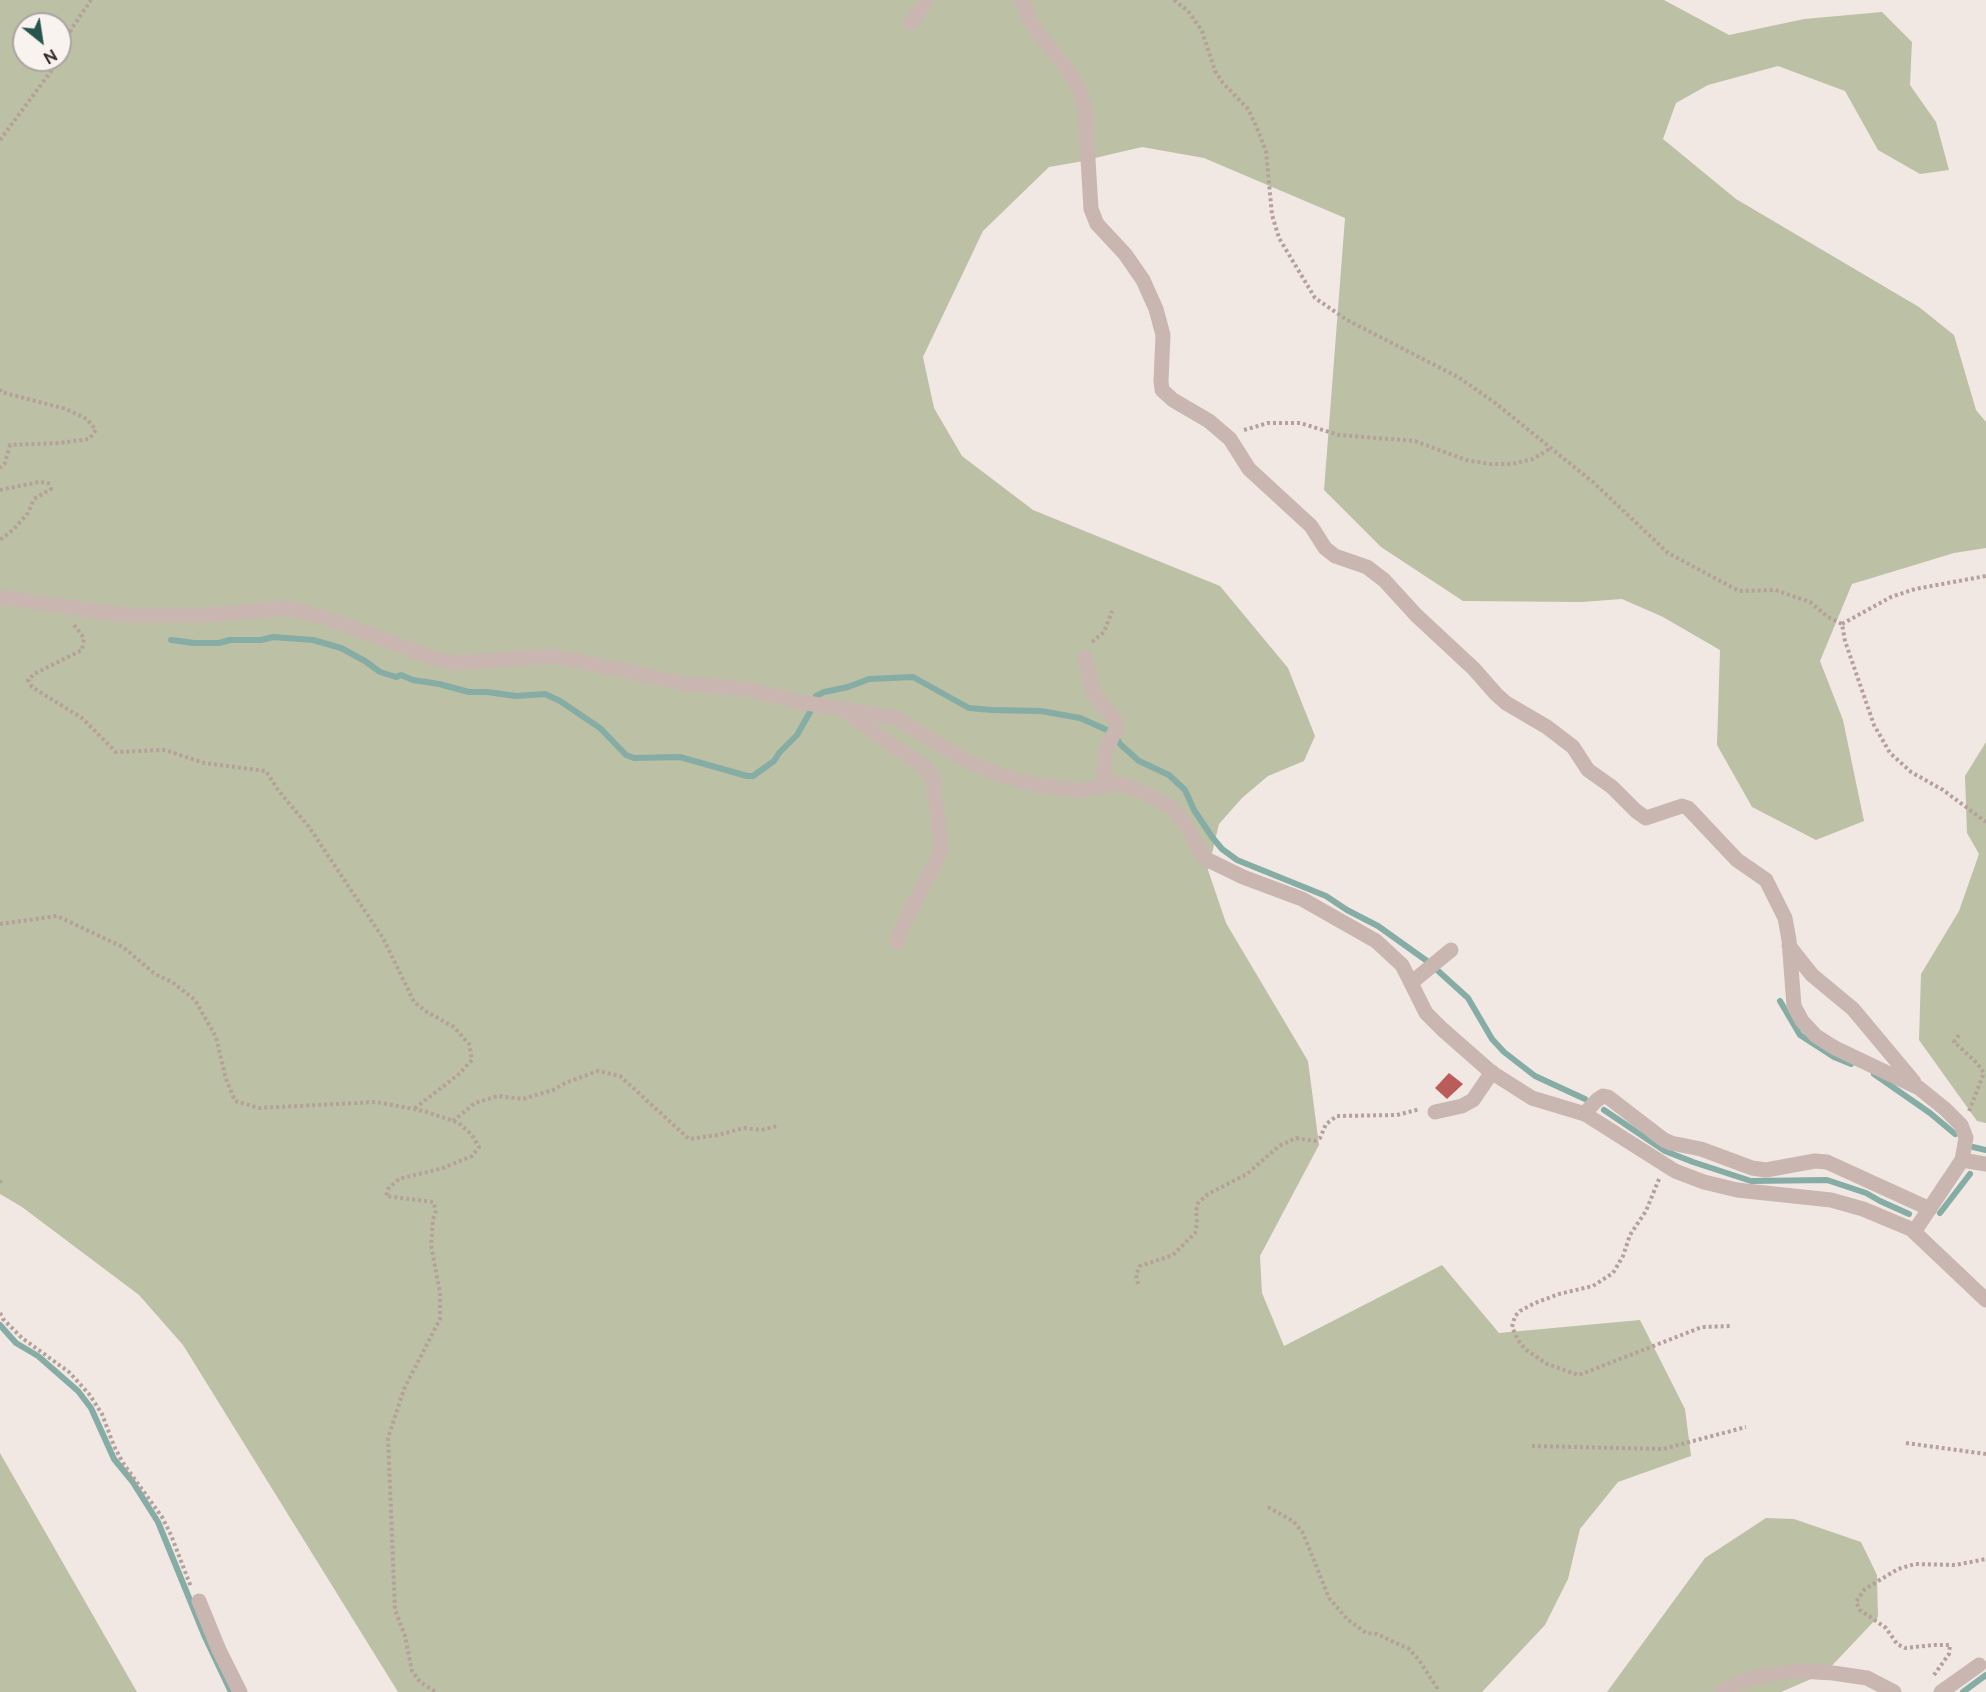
<!DOCTYPE html>
<style>
body{margin:0}
#map{position:relative;width:1986px;height:1692px;overflow:hidden;background:#f2e8e3;font-family:Raleway,sans-serif}
canvas{display:block}
.north{position:absolute;left:12px;top:12px;width:60px;height:60px;box-sizing:border-box;background:#f9f3ef;border:2px solid #aca4a1;border-radius:50%;rotate:150deg;font-size:16px;font-weight:700;line-height:24px;text-align:center;color:#392e2d}
.north::after{content:'';display:block;margin:auto;width:21px;height:27px;background:#27564f;clip-path:polygon(50% 0,100% 100%,50% 72%,0 100%)}
</style>
<div id="map">
<canvas width="1986" height="1692"></canvas>
<div class="north">N</div>
</div>
<script>
const context = document.querySelector('canvas').getContext('2d');
context.lineJoin = 'round';
function fillPath(path, color) {
  context.fillStyle = color;
  context.fill(path, 'evenodd');
}
function toPath(rows) {
  const path = new Path2D();
  for (const r of rows) {
    path.moveTo(r[0], r[1]);
    for (let i = 2; i < r.length; i += 2) path.lineTo(r[i], r[i + 1]);
  }
  return path;
}
function stroke(path, color, width, dash) {
  context.strokeStyle = color;
  context.lineWidth = width;
  context.lineCap = dash ? 'butt' : 'round';
  context.setLineDash(dash || []);
  context.stroke(path);
}
const green = toPath([
 [0,0,1664,0,1729,35,1804,19,1882,12,1912,42,1910,85,1936,122,1949,170,1920,174,1878,150,1845,91,1778,66,1708,85,1676,103,1663,139,1736,199,1919,307,1954,335,1976,410,1986,422,1986,548,1954,553,1852,584,1820,661,1843,720,1864,821,1816,840,1752,807,1717,745,1720,650,1663,617,1622,599,1581,602,1463,601,1381,547,1324,490,1345,218,1204,158,1142,147,1078,162,1049,167,983,231,923,357,934,408,962,456,1033,510,1220,586,1288,668,1315,736,1304,761,1268,776,1242,798,1219,824,1208,870,1226,923,1308,1061,1319,1145,1260,1256,1262,1293,1284,1346,1442,1265,1499,1333,1640,1320,1685,1409,1691,1456,1618,1482,1580,1529,1568,1579,1545,1625,1482,1692,398,1692,183,1345,139,1295,22,1207,0,1194],
 [24,24,60,24,60,60,24,60],
 [1986,742,1986,1123,1977,1121,1919,1040,1921,974,1959,911,1979,854,1967,833,1965,776],
 [0,1453,63,1563,137,1692,0,1692],
 [1766,1518,1794,1519,1861,1542,1877,1575,1878,1617,1825,1673,1781,1692,1607,1692,1705,1558]
]);
const stream = toPath([
 [171,640,194,643,219,643,230,640,261,640,273,637,313,640,341,648,365,661,380,672,396,677,401,675,413,680,439,684,469,692,487,692,516,696,545,694,560,701,600,728,626,755,634,758,680,757,747,776,753,776,774,761,779,753,797,735,810,712],
 [816,696,824,692,848,687,869,679,913,677,969,708,992,710,1041,711,1080,718,1107,730],
 [1116,737,1120,744,1139,761,1169,775,1185,790,1194,810,1212,837,1222,849,1237,860,1326,896,1347,910,1378,926,1427,961],
 [1436,969,1468,998,1492,1039,1504,1052,1535,1076,1585,1099],
 [1780,1001,1800,1035,1834,1057,1851,1064],
 [1874,1074,1930,1113,1955,1134],
 [1604,1110,1665,1151,1693,1162,1751,1181,1827,1180,1866,1193,1880,1201,1909,1214],
 [1973,1147,1986,1150],
 [1940,1213,1970,1174],
 [0,1325,16,1343,38,1356,78,1391,91,1408,114,1459,132,1481,158,1522,205,1637,231,1692],
 [1963,1692,1986,1675]
]);
const building = toPath([
 [1449,1073,1463,1084,1447,1099,1435,1088]
]);
const path = toPath([
 [1174,0,1188,11,1202,31,1215,71,1223,83,1248,109,1257,128,1266,151,1272,215,1279,238,1315,298,1347,320,1458,377,1494,402,1594,483,1668,553,1739,591,1775,590,1810,602,1828,617,1842,624,1845,641,1874,725,1890,753,1911,772,1943,790,1986,822],
 [60,54,72,28,91,0],
 [0,140,52,70,57,60],
 [0,389,1,392,66,409,87,419,96,430,89,439,59,443,10,445,5,463,0,468],
 [1244,430,1268,423,1300,423,1339,435,1415,441,1466,460,1490,464,1512,464,1533,459,1551,448],
 [0,490,39,482,48,483,51,489,34,499,28,513,14,529,0,540],
 [1842,624,1891,597,1915,589,1986,576],
 [74,625,84,638,82,650,34,674,28,680,32,687,82,718,116,752,165,750,204,763,266,771,278,790,309,827,383,938,414,1002,427,1012,454,1027,469,1044,472,1060,459,1074,414,1109],
 [1092,642,1104,632,1112,611],
 [0,924,57,916,123,947,155,974,172,982,195,1000,216,1037,226,1079,235,1101,259,1108,376,1102,414,1109,427,1112,459,1123,472,1135,479,1147,472,1156,443,1168,399,1179,388,1189,386,1196,433,1202,436,1210,433,1220,431,1245,440,1293,440,1319,404,1389,388,1438,395,1610,405,1636,412,1671,420,1682,436,1692],
 [1959,1035,1954,1042,1977,1063,1984,1073,1969,1111],
 [453,1121,475,1103,498,1096,523,1099,553,1090,565,1083,598,1071,620,1076,689,1139,718,1135,744,1128,761,1130,777,1126],
 [1659,1179,1646,1211,1630,1235,1623,1256,1613,1273,1593,1286,1559,1294,1535,1303,1520,1311,1515,1316,1512,1327,1518,1340,1525,1349,1547,1364,1579,1375,1702,1327,1732,1326],
 [0,1183,1,1178],
 [1138,1284,1136,1275,1140,1266,1173,1255,1195,1233,1197,1223,1196,1211,1198,1203,1208,1194,1247,1174,1279,1146,1296,1138,1315,1141,1320,1138,1326,1124,1337,1116,1397,1115,1420,1109],
 [0,1313,3,1319,22,1338,69,1372,89,1394,102,1414,114,1446,123,1463,162,1517,171,1535,191,1587],
 [1906,1443,1986,1454],
 [1532,1446,1663,1449,1746,1427],
 [1268,1507,1293,1521,1303,1533,1329,1598,1347,1619,1366,1633,1377,1634,1409,1649,1419,1660,1437,1688,1437,1692],
 [1934,1675,1949,1654,1950,1645,1934,1645,1905,1648,1897,1644,1886,1628,1860,1610,1856,1602,1865,1589,1898,1569,1915,1564,1955,1565,1986,1559]
]);
const minor = toPath([
 [1022,0,1031,23,1070,73,1082,95,1085,110,1091,209,1097,224,1125,254,1143,280,1156,309,1163,335,1161,381,1162,390,1173,400,1209,421,1230,439,1249,469,1311,526,1325,548,1335,556,1367,567,1384,580,1416,615,1474,669,1496,694,1506,703,1547,727,1573,747,1588,770,1612,787,1636,811,1646,818,1682,806,1688,808,1737,860,1766,880,1785,918,1789,940,1794,1006,1802,1021,1816,1036,1835,1048,1919,1088,1945,1109,1961,1125,1966,1138,1962,1160,1914,1232],
 [911,23,927,0],
 [0,597,123,615,208,615,285,608,326,618,428,656,455,663,554,656,687,684,745,689,801,702,896,718,965,760,997,774,1034,784,1078,791,1118,783,1145,793,1172,808,1184,822,1204,858,1243,877,1302,899,1376,941,1402,965,1426,1013,1442,1029,1491,1072,1532,1098,1585,1114,1675,1171,1704,1182,1737,1190,1831,1200,1863,1209,1911,1229,1986,1300],
 [1085,657,1093,690,1097,698,1116,721,1117,727,1106,750,1104,768,1105,786],
 [846,710,854,718,926,768,933,779,941,845,939,855,900,931,897,943],
 [1789,946,1812,975,1853,1009,1914,1082],
 [1411,983,1451,950],
 [1435,1112,1462,1106,1473,1100,1492,1072],
 [1584,1114,1597,1100,1603,1096,1608,1097,1664,1140,1671,1143,1701,1149,1752,1168,1766,1170,1815,1161,1827,1162,1930,1209],
 [1962,1160,1986,1164],
 [199,1601,219,1650,240,1692],
 [1722,1692,1743,1681,1767,1675,1799,1671,1833,1673,1867,1678,1894,1692],
 [1941,1692,1979,1665]
]);
fillPath(green, '#bcc0a4');
stroke(stream, '#85aca5', 6);
fillPath(building, '#b95c5a');
stroke(path, '#b5a09a', 4, [3, 3]);
stroke(minor, '#c9b6b0', 15);
</script>
